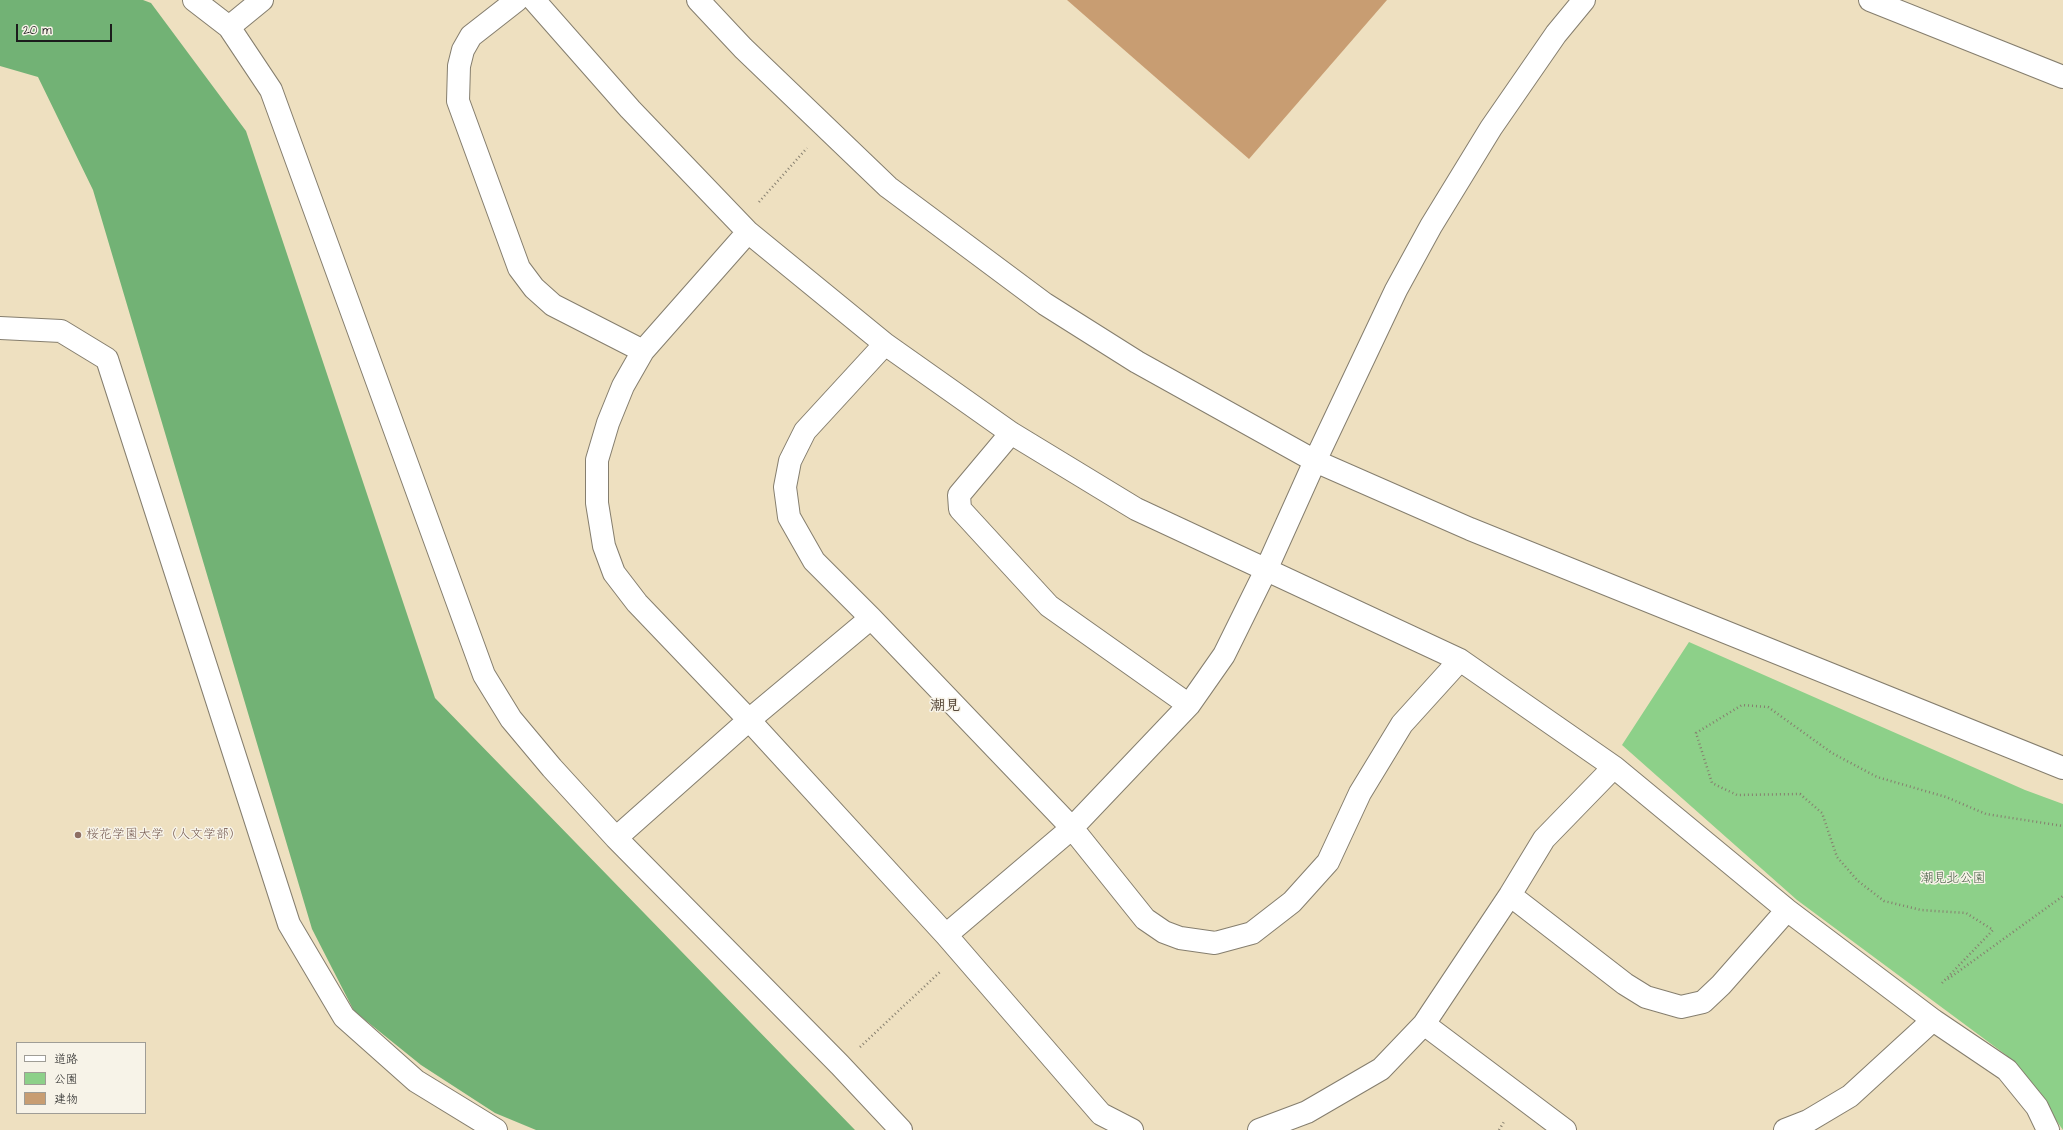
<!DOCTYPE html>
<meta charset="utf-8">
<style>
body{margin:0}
#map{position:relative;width:2063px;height:1130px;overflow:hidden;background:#eee0c0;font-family:"Architects Daughter","Klee One",sans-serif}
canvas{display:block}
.legend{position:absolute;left:16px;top:1042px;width:130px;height:72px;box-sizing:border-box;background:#f7f3e8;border:1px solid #9f9d96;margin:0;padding:5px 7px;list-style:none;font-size:12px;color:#1c1c1c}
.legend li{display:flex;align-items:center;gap:8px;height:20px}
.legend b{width:20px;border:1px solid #9f9d96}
.scale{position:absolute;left:16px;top:24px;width:96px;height:18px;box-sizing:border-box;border:2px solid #1c1c1c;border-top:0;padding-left:5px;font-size:12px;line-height:14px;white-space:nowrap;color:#1c1c1c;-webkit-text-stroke:3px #f7f3e8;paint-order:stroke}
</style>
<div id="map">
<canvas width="2063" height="1130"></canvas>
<ul class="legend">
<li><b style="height:5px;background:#fff"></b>道路</li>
<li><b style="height:11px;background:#8dd089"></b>公園</li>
<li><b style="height:11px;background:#c89d72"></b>建物</li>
</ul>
<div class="scale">20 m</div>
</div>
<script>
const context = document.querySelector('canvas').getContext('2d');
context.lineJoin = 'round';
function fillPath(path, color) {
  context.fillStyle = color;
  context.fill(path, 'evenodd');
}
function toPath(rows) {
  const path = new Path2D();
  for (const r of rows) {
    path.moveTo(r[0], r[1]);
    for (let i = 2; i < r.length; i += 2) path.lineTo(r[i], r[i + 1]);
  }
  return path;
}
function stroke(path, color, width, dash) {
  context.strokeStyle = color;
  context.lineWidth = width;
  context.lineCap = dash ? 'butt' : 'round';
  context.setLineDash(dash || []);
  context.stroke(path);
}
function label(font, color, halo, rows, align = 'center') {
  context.font = font + ' "Architects Daughter","Klee One",sans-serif';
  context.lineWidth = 3;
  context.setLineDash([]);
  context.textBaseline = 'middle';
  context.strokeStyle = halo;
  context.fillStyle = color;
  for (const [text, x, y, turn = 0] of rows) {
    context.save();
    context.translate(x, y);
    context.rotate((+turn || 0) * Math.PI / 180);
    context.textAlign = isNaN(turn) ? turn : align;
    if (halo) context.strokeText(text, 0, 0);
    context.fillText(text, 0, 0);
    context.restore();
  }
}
const green = toPath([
 [1689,642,2025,790,2063,804,2063,1130,2020,1069,2006,1055,1797,900,1622,745]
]);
const forest = toPath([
 [0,0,143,0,151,3,246,131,435,698,855,1130,536,1130,495,1113,421,1065,354,1011,312,929,93,190,38,77,0,66]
]);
const building = toPath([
 [1067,0,1387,0,1249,159]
]);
const path = toPath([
 [759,202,807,148],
 [1948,979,2063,896],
 [1942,983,1993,930,1966,913,1921,910,1884,901,1858,881,1837,857,1822,813,1800,794,1737,795,1712,783,1696,733,1742,705,1768,707,1832,753,1877,777,1946,797,1986,814,2063,826],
 [860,1047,941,971],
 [1499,1130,1505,1120]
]);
const street = toPath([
 [194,0,229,27,271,90,484,675,511,719,552,768,616,838,840,1065,901,1130],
 [517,0,471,36,463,50,459,66,458,101,519,268,534,288,553,305,643,351],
 [534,0,630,109,748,232,885,344,1011,433,1136,509,1460,660,1614,767,1787,910,1933,1020,2007,1070,2037,1107,2048,1130],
 [229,27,262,0],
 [748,232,643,351,623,386,608,423,597,460,597,503,604,546,614,573,637,603,749,720,946,935,1101,1114,1132,1130],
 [0,328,61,331,107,359,289,924,344,1017,416,1081,496,1130],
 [885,344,805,431,790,461,785,487,789,517,814,561,871,618,1072,828,1145,919,1164,932,1180,938,1215,943,1252,933,1292,902,1328,862,1360,793,1402,724,1460,660],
 [1011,433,959,495,960,509,1049,606,1189,705],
 [616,838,749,720,871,618],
 [1510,895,1625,984,1646,997,1681,1007,1703,1002,1721,985,1787,910],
 [946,935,1072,828,1189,705,1224,655,1266,570,1315,461],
 [1424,1024,1565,1130],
 [1259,1130,1307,1112,1381,1069,1424,1024,1510,895,1544,839,1614,767],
 [1785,1130,1808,1121,1850,1096,1933,1020]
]);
const secondary = toPath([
 [698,0,743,48,888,187,1045,304,1137,362,1315,461,1470,529,2063,768],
 [1870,0,2063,77],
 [1315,461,1396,290,1431,226,1491,128,1556,34,1584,0]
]);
const markers = [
 [78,835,4,"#8d6e63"]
];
const educationNames = [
 ["桜花学園大学（人文学部）",86,835]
];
const parkNames = [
 ["潮見北公園",1953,879]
];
const quarterNames = [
 ["潮見",945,707]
];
fillPath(green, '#8dd089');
fillPath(forest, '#72b275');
fillPath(building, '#c89d72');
stroke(street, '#857e6e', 24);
stroke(secondary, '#857e6e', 24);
stroke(path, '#857e6e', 2.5, [1, 3]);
stroke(street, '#fff', 22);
stroke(secondary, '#fff', 22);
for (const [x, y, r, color] of markers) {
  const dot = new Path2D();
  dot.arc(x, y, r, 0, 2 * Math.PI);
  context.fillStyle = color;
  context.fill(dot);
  stroke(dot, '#f7f3e8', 1.5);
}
label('13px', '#785e54', '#f7f3e8', educationNames, 'left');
label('13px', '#445b42', '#f7f3e8', parkNames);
label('bold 15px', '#58493a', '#f7f3e8', quarterNames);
</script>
